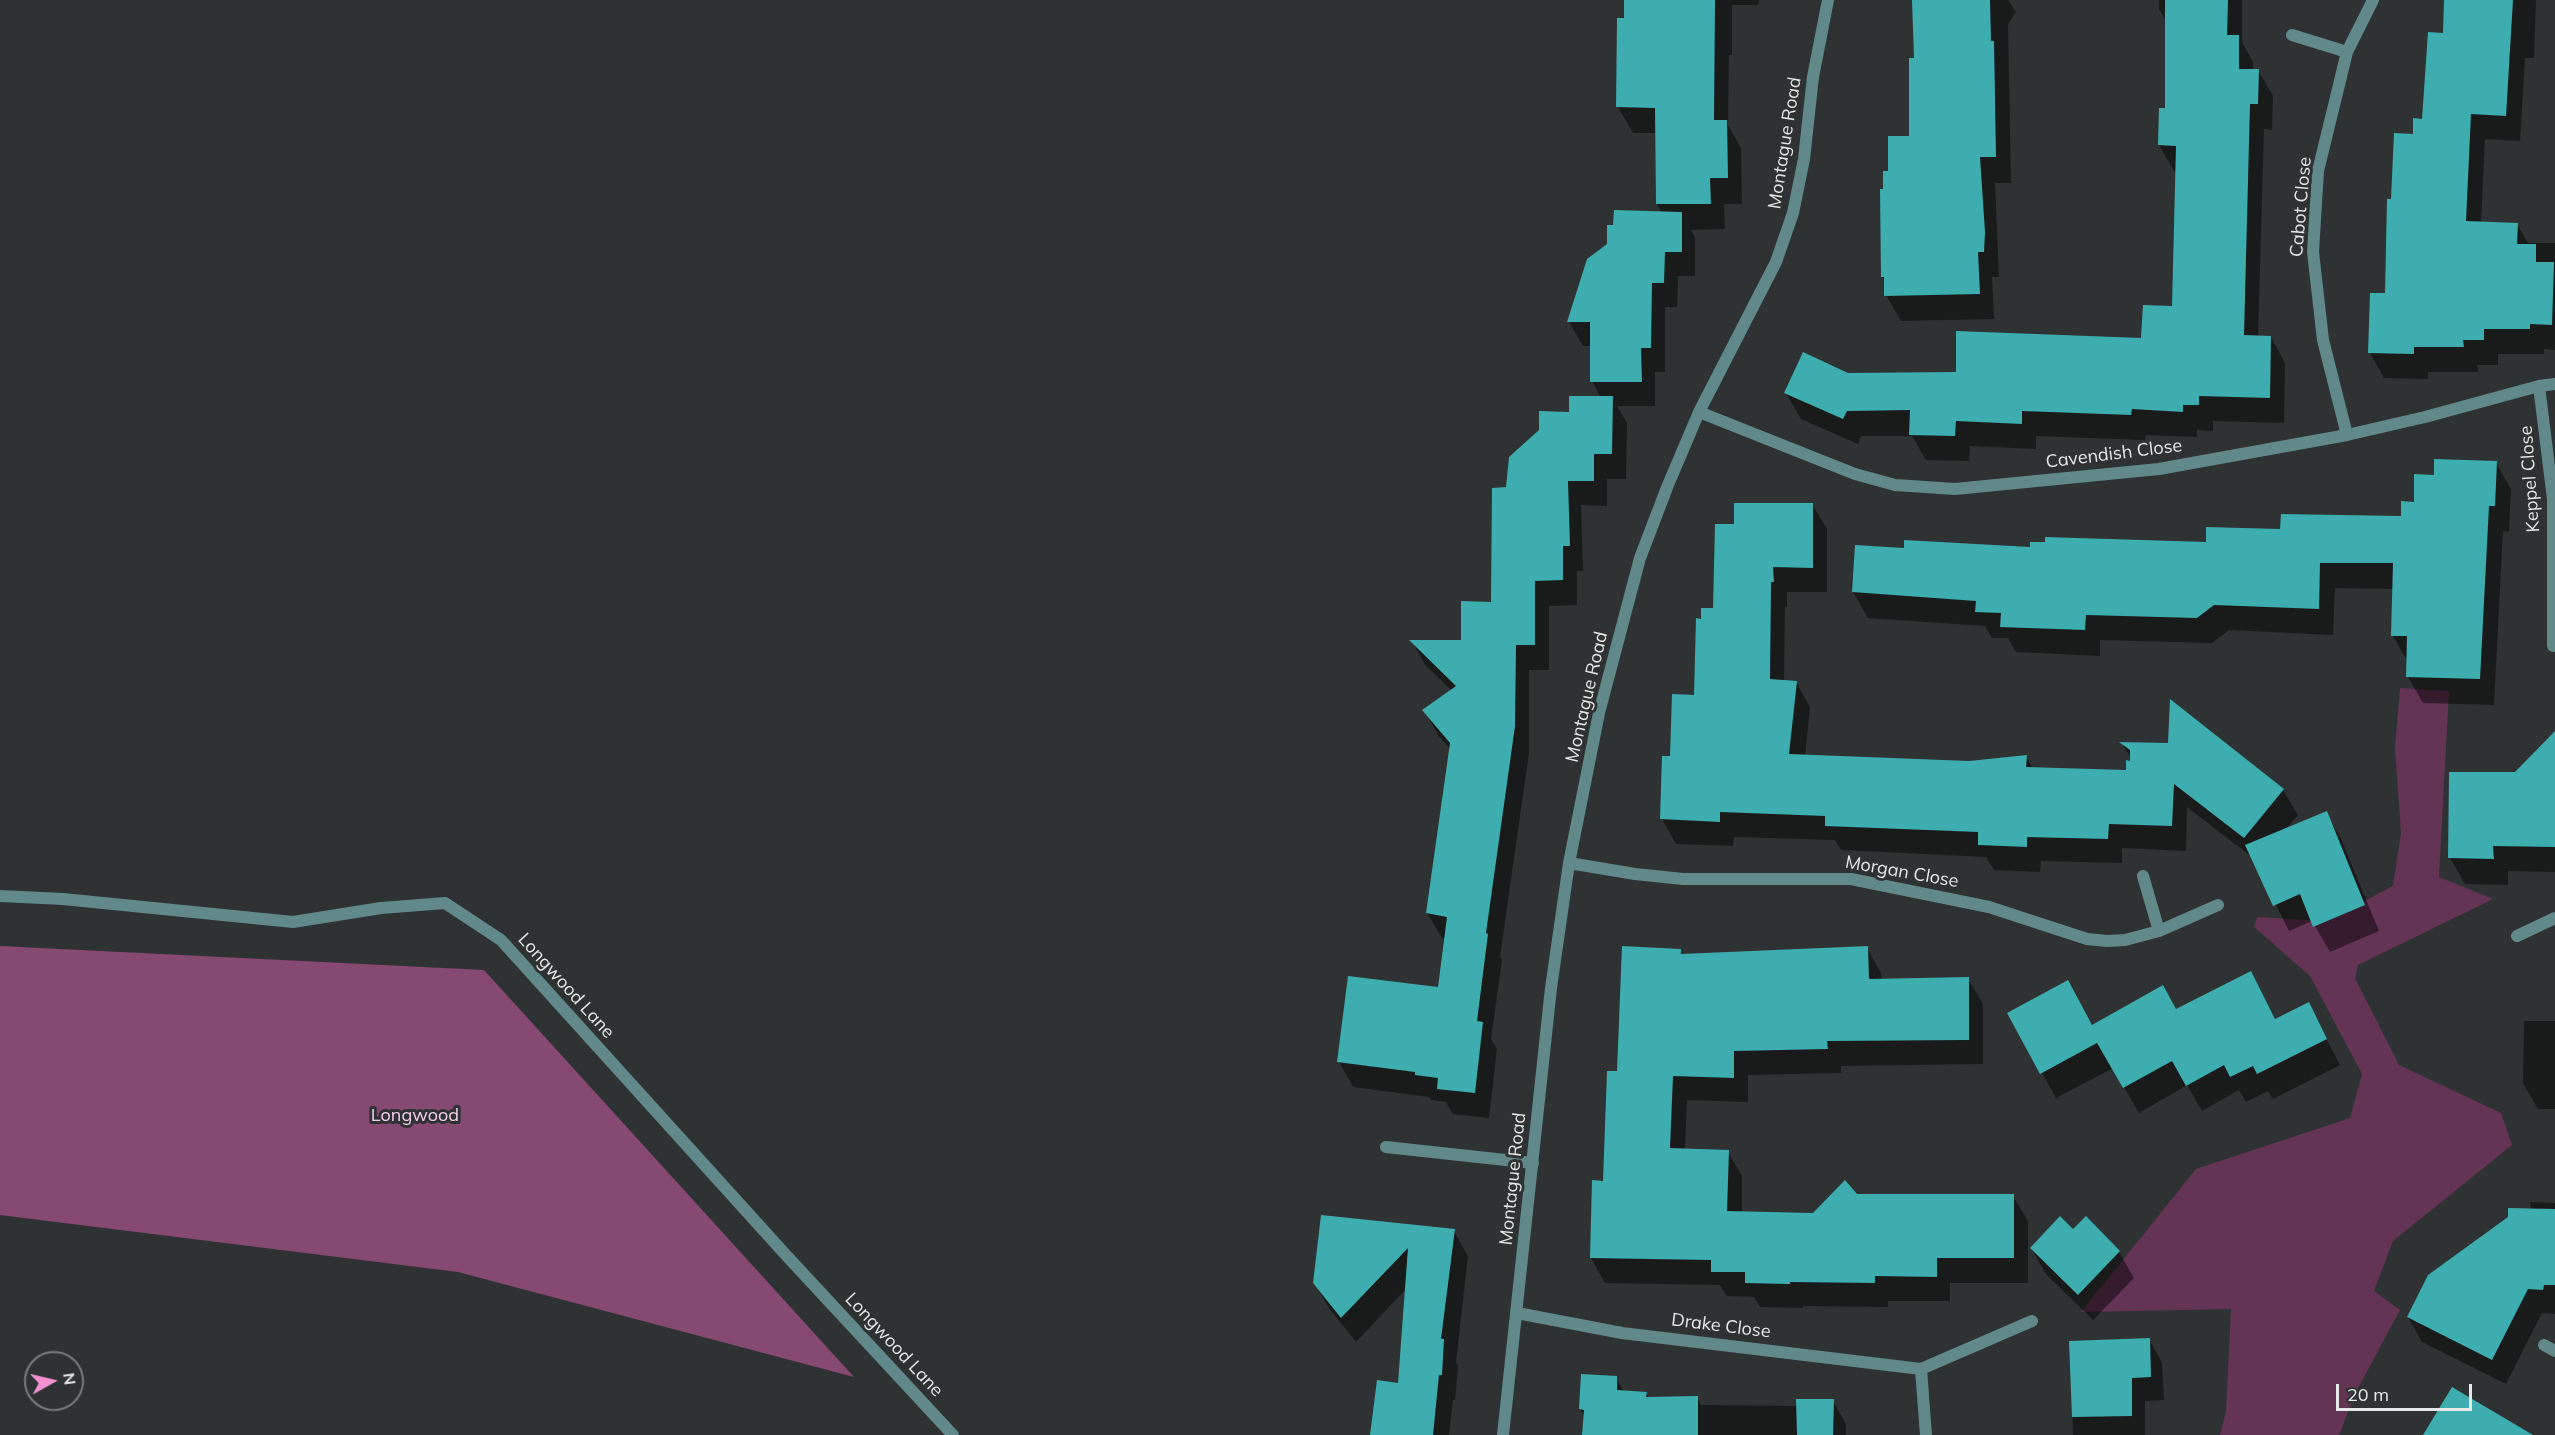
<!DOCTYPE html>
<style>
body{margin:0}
#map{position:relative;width:2555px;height:1435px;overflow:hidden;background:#2f3232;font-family:Mulish,sans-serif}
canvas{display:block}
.north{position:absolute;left:24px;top:1351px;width:60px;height:60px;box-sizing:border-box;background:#2f3232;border:2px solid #787b7b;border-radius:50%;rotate:82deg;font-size:16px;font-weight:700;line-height:24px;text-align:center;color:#e6e8e8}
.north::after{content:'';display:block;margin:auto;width:21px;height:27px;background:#f491d3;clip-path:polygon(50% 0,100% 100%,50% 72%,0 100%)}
.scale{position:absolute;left:2336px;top:1384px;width:136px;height:27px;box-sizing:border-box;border:3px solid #e6e8e8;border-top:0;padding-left:8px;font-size:18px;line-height:21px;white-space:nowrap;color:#e6e8e8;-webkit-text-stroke:4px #2f3232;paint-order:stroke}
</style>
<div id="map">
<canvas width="2555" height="1435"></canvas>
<div class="north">N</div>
<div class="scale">20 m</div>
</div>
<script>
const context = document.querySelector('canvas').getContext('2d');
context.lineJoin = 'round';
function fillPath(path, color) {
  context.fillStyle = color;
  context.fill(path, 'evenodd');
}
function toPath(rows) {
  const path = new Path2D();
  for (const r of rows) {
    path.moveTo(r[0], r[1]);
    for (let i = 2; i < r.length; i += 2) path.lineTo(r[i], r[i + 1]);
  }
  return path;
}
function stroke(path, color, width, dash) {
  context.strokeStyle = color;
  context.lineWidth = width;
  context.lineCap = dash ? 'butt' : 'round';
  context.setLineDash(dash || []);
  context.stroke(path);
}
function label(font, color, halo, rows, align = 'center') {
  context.font = font + ' Mulish,sans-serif';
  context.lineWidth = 6;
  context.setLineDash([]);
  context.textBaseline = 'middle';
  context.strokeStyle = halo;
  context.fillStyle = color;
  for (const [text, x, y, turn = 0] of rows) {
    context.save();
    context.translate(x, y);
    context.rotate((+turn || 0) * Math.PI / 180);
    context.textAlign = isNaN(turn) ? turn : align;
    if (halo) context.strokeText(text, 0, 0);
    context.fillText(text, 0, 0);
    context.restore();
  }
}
const green = toPath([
 [2400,688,2449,691,2439,877,2493,899,2358,965,2355,978,2399,1065,2501,1113,2512,1145,2393,1241,2374,1291,2400,1310,2356,1392,2339,1435,2220,1435,2226,1411,2231,1309,2081,1312,2196,1169,2350,1118,2362,1074,2310,976,2254,927,2257,917,2326,921,2393,886,2401,833,2395,748]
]);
const forest = toPath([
 [0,946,484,970,854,1377,458,1272,0,1215]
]);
const shadow = toPath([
 [1626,0,1759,0,1758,5,1732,5,1732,55,1729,55,1728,125,1741,148,1742,204,1724,204,1725,229,1691,230,1695,237,1695,276,1678,276,1677,307,1665,307,1665,372,1655,372,1655,406,1617,406,1627,423,1626,479,1607,479,1607,506,1581,505,1583,571,1577,571,1577,605,1549,606,1549,670,1529,670,1529,753,1500,957,1502,960,1491,1039,1497,1049,1489,1118,1453,1114,1446,1102,1431,1100,1429,1097,1353,1087,1339,1062,1440,988,1446,939,1442,938,1427,913,1451,750,1438,735,1424,710,1452,691,1425,665,1412,641,1462,642,1493,604,1571,413,1601,398,1592,381,1591,346,1583,346,1569,322,1662,213,1657,204,1657,133,1633,133,1618,107],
 [1914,0,2008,0,2016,12,2008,24,2011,183,1995,183,1999,277,1992,277,1994,319,1901,321,1886,295,1886,282,1882,277,1885,190,1890,172,1911,137,1916,59],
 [2159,0,2242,0,2242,42,2253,62,2253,70,2258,70,2273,96,2272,130,2264,129,2258,337,2271,337,2285,363,2284,423,2213,421,2213,431,2197,430,2197,437,2146,435,2145,440,2036,436,2036,449,1970,446,1969,461,1926,460,1912,436,1861,436,1858,444,1801,419,1786,393,1848,374,1957,373,2143,340,2174,308,2177,171,2174,171,2159,145,2166,110,2166,21,2159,9],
 [2446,0,2536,0,2534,58,2525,58,2520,141,2485,139,2481,223,2517,224,2528,243,2555,243,2555,350,2544,349,2544,354,2498,354,2498,365,2477,365,2478,372,2428,372,2428,379,2384,378,2370,353,2387,294,2392,201,2415,135,2423,120,2444,34],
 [2496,463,2511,489,2509,532,2503,531,2494,705,2423,703,2408,677,2408,662,2393,636,2394,589,2335,588,2333,635,2229,630,2212,643,2100,640,2100,656,2016,652,2008,638,1992,638,1985,626,1868,618,1853,592,1905,550,2207,543,2282,530,2402,518,2435,476],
 [1812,504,1827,529,1827,592,1787,592,1787,607,1785,607,1784,681,1796,682,1810,707,1805,756,1969,762,2026,756,2033,769,2127,771,2133,762,2122,743,2170,744,2171,702,2283,790,2298,815,2285,830,2326,813,2341,839,2379,931,2330,952,2312,921,2289,931,2252,857,2187,807,2186,851,2122,848,2122,863,2041,861,2040,872,1994,870,1986,857,1841,850,1835,840,1734,837,1733,846,1676,844,1662,819,1671,758,1696,696,1702,620,1715,610,1736,525],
 [2555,757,2555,872,2508,871,2508,885,2465,884,2450,858,2451,774,2515,774],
 [1867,948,1881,973,1882,981,1968,979,1983,1004,1983,1064,1841,1066,1841,1073,1748,1075,1748,1102,1687,1100,1685,1150,1728,1152,1742,1176,1742,1213,1814,1214,1856,1195,2013,1196,2028,1221,2028,1283,1950,1283,1950,1301,1888,1301,1888,1307,1803,1306,1803,1308,1760,1307,1754,1297,1727,1296,1720,1285,1605,1283,1591,1258,1605,1182,1618,1073,1681,950,1683,955],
 [2250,973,2276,1020,2308,1004,2340,1065,2273,1099,2268,1091,2246,1102,2239,1090,2202,1111,2187,1085,2139,1113,2113,1068,2056,1098,2042,1073,2092,1027,2175,1010],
 [2524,1021,2555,1021,2555,1109,2538,1109,2523,1083],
 [2530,1202,2555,1203,2555,1314,2542,1313,2506,1384,2422,1342,2408,1317,2531,1210],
 [1454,1231,1468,1256,1456,1362,1458,1366,1455,1400,1453,1400,1449,1435,1372,1435,1400,1385,1406,1289,1356,1342,1329,1308,1314,1282],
 [2031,1248,2119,1252,2134,1278,2093,1320,2046,1274],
 [2149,1339,2162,1363,2164,1400,2145,1401,2145,1435,2073,1435,2071,1342],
 [1616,1378,1624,1392,1646,1393,1649,1398,1697,1398,1701,1405,1798,1406,1833,1401,1846,1424,1846,1435,1584,1435,1585,1417,1580,1409]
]);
const building = toPath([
 [1624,0,1715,0,1714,120,1727,120,1728,178,1710,178,1711,204,1656,204,1655,108,1616,107,1617,18,1624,18],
 [1912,0,1990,0,1991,41,1994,41,1996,157,1980,157,1985,232,1984,252,1978,252,1980,294,1884,296,1884,277,1881,277,1880,189,1883,189,1883,171,1888,171,1888,136,1909,136,1909,58,1914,58],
 [2165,0,2228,0,2227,35,2239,35,2239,69,2259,69,2258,104,2250,104,2244,335,2271,336,2270,398,2199,396,2199,405,2183,405,2183,412,2132,409,2131,415,2022,411,2022,424,1956,421,1955,436,1909,435,1910,410,1847,411,1843,419,1784,393,1803,352,1848,373,1956,372,1956,331,2141,338,2143,305,2172,306,2176,146,2158,145,2159,108,2165,108],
 [2444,0,2513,0,2506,116,2471,114,2466,221,2518,223,2517,244,2536,244,2536,262,2554,262,2552,325,2530,324,2530,329,2484,329,2484,340,2463,340,2464,347,2414,347,2414,354,2368,353,2370,293,2385,293,2387,199,2391,199,2394,133,2413,134,2413,118,2422,119,2428,32,2443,33],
 [1614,210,1682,212,1682,252,1665,252,1664,283,1652,283,1651,348,1641,348,1642,382,1590,382,1590,322,1567,322,1587,259,1607,244,1607,225,1613,225],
 [1569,396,1613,396,1612,454,1594,454,1594,481,1568,481,1570,546,1563,546,1563,580,1535,581,1535,645,1516,645,1515,726,1486,933,1488,934,1477,1021,1483,1022,1475,1093,1437,1089,1438,1078,1415,1075,1415,1072,1337,1062,1348,976,1438,987,1447,917,1426,913,1450,743,1422,710,1456,686,1409,640,1461,640,1461,601,1491,602,1492,488,1506,487,1509,457,1539,430,1539,411,1569,412],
 [2434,459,2497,461,2495,506,2489,506,2480,679,2406,677,2407,636,2391,636,2393,563,2320,563,2319,609,2214,605,2197,618,2086,615,2085,630,2000,627,2001,613,1975,612,1976,601,1852,592,1855,545,1904,548,1904,540,2030,547,2030,542,2045,542,2045,537,2206,542,2206,527,2280,529,2281,514,2401,516,2401,501,2414,502,2414,474,2434,475],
 [1734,503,1813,503,1813,568,1773,567,1774,582,1771,582,1770,679,1797,681,1789,754,1969,761,2027,755,2026,767,2126,770,2126,760,2130,761,2130,750,2119,742,2168,743,2170,699,2284,789,2244,838,2174,784,2172,826,2109,824,2108,839,2027,837,2027,847,1978,845,1978,832,1825,826,1825,816,1720,812,1720,822,1660,819,1662,756,1670,756,1672,694,1694,695,1696,618,1701,619,1701,608,1713,608,1715,524,1734,524],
 [2555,731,2555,847,2493,846,2494,859,2448,858,2449,772,2515,772],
 [2327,811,2365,905,2313,927,2300,894,2273,906,2245,845],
 [1622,946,1681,949,1681,954,1868,946,1869,979,1969,977,1969,1040,1827,1041,1828,1049,1734,1051,1734,1078,1673,1076,1670,1148,1729,1150,1727,1211,1813,1213,1845,1180,1857,1194,2014,1194,2014,1258,1937,1258,1937,1277,1875,1276,1875,1283,1790,1282,1790,1284,1745,1283,1745,1272,1711,1272,1711,1260,1590,1258,1592,1180,1603,1181,1607,1071,1617,1071],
 [2251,971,2275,1019,2309,1002,2327,1039,2257,1074,2253,1066,2230,1077,2224,1065,2186,1086,2172,1061,2123,1088,2097,1043,2040,1074,2007,1013,2068,980,2092,1025,2163,985,2176,1009],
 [2508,1208,2555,1209,2555,1285,2544,1285,2543,1290,2528,1289,2492,1360,2407,1317,2428,1275,2508,1217],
 [1321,1215,1455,1229,1441,1339,1444,1339,1442,1375,1439,1375,1433,1435,1370,1435,1377,1380,1398,1383,1408,1248,1341,1318,1313,1283],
 [2060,1216,2073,1229,2086,1216,2120,1251,2078,1295,2030,1248],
 [2150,1338,2151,1377,2132,1378,2132,1416,2072,1417,2069,1341],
 [1581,1374,1617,1376,1617,1390,1647,1392,1646,1397,1698,1396,1698,1435,1582,1435,1584,1410,1579,1409],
 [2452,1387,2533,1435,2423,1435],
 [1796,1399,1834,1399,1833,1435,1797,1435]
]);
const service = toPath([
 [1386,1147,1533,1163]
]);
const minor = toPath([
 [2292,35,2347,52],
 [2539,386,2553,499,2553,646],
 [1699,412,1855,474,1895,485,1955,489,2159,469,2347,435,2425,417,2539,386,2555,384],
 [2347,435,2323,340,2313,252,2318,171,2347,52,2373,0],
 [1569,863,1635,874,1683,879,1851,879,1989,907,2087,939,2107,941,2125,940,2159,931,2218,905],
 [2143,876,2159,931],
 [0,896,63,899,293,922,381,908,445,903,501,940,785,1254,953,1435],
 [2517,936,2555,918],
 [1517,1313,1622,1333,1921,1369,2032,1321],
 [2544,1345,2555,1351],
 [1921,1369,1926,1435],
 [1503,1435,1551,988,1569,863,1599,713,1640,558,1668,485,1699,412,1776,262,1793,213,1804,159,1813,77,1828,0]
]);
const streetNames = [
 ["Montague Road",1785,143,-81],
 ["Cabot Close",2301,207,-85],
 ["Cavendish Close",2114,454,-7],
 ["Keppel Close",2530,479,-94],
 ["Montague Road",1587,697,-77],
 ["Morgan Close",1902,872,10],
 ["Longwood Lane",566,986,48],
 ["Montague Road",1513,1179,-84],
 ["Drake Close",1721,1326,7],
 ["Longwood Lane",894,1345,47]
];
const parkNames = [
 ["Longwood",415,1116]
];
fillPath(green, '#643454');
fillPath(forest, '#864972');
fillPath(shadow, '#0007');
fillPath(building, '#3dadaf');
stroke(service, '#61898a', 12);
stroke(minor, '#61898a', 12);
label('18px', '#e6e8e8', '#2f3232', streetNames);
label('18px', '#f5cfe6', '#2f3232', parkNames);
</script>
